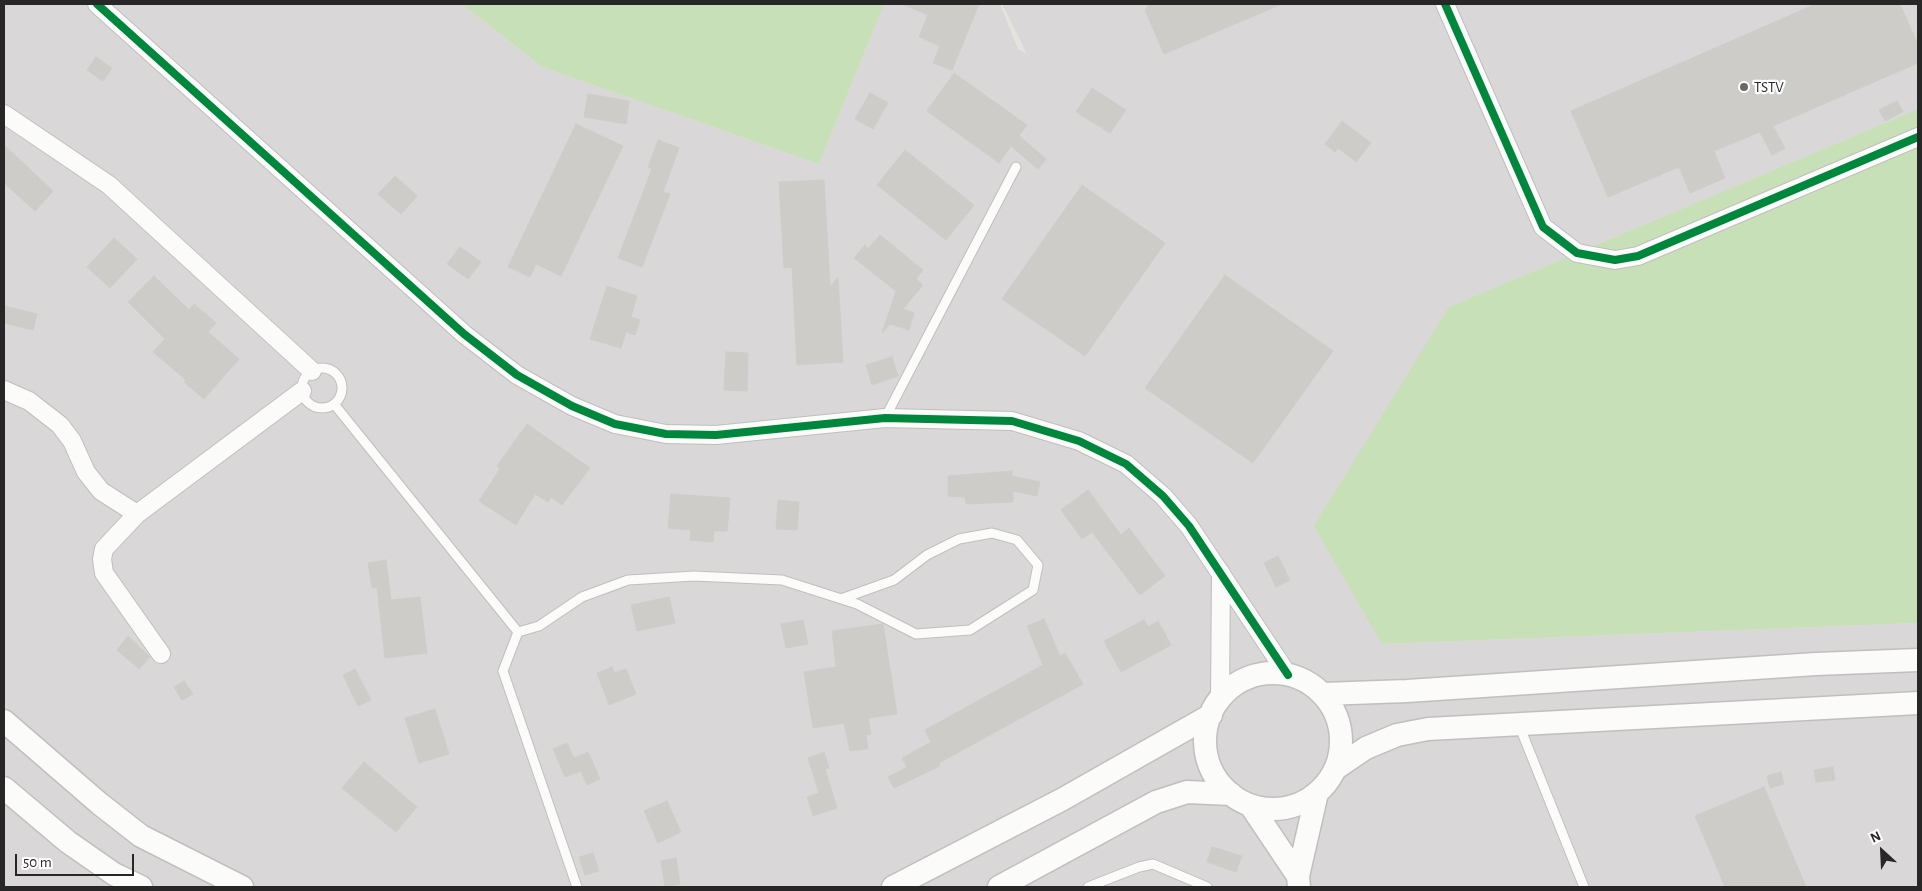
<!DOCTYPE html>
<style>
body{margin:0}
#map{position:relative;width:1922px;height:891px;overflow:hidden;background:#e6e2dc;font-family:"Alegreya Sans",sans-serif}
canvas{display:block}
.frame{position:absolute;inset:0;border:5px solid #272727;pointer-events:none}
.north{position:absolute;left:1857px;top:826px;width:50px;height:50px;-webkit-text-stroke:4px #fff;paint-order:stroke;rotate:335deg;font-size:14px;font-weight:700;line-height:20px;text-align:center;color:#272727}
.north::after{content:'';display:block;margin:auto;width:18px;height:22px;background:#272727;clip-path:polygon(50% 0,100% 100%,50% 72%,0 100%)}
.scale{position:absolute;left:15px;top:854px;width:119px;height:22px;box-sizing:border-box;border:2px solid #272727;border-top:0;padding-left:6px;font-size:15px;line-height:18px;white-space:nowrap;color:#272727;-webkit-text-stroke:4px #fff;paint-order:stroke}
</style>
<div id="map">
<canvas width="1922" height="891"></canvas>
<div class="frame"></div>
<div class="north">N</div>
<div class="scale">50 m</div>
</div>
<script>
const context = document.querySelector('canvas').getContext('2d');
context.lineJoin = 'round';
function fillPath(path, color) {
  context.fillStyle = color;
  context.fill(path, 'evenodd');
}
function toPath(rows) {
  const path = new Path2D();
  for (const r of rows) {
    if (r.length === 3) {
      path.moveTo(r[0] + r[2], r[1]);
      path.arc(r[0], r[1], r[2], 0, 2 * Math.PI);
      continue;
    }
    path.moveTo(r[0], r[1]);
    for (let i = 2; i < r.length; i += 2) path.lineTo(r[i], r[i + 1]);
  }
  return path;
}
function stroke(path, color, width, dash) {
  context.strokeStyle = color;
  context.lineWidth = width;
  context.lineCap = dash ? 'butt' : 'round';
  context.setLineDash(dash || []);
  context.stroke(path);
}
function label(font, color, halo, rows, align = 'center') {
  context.font = font + ' "Alegreya Sans",sans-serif';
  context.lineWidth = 4.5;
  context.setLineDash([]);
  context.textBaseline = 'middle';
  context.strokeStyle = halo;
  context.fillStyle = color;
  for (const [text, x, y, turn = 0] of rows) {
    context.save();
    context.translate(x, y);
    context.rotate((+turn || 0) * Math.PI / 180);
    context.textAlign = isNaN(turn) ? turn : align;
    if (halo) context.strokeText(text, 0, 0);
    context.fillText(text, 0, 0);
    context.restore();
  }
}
const industrial = toPath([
 [4,4,462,4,542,67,819,164,884,4,1000,4,1018,49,1027,54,1002,4,1918,4,1918,109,1449,307,1382,644,1918,623,1918,887,4,887]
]);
const green = toPath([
 [462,4,884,4,819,164,542,67],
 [1918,109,1918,623,1382,644,1314,526,1449,307]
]);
const building = toPath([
 [902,4,979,4,952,70,933,63,940,46,919,37,928,15,902,4],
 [1149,4,1282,4,1164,54,1145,10,1149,4],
 [1816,4,1900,4,1918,45,1918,63,1773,126,1785,148,1772,155,1760,132,1714,151,1725,178,1690,193,1679,167,1608,197,1571,111,1816,4],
 [96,57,112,68,103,81,87,70,96,57],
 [954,73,1027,125,1019,136,1046,159,1038,169,1011,146,999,163,927,111,954,73],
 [1092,88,1126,110,1110,133,1076,112,1092,88],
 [870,93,888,103,873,129,855,119,870,93],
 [588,94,629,101,626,124,584,117,588,94],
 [1897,101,1903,112,1885,121,1879,110,1897,101],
 [1342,121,1371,143,1356,162,1338,148,1335,152,1325,144,1342,121],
 [576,124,623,146,561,276,536,264,530,277,508,267,576,124],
 [658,140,679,148,663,192,670,194,642,267,618,258,652,169,648,167,658,140],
 [4,145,53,191,35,211,4,183,4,145],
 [905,150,974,205,946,240,877,185,905,150],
 [395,176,417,196,401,214,378,194,395,176],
 [824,180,830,287,838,277,843,362,797,365,792,267,784,268,779,182,824,180],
 [1082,185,1165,243,1085,356,1002,299,1082,185],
 [880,235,923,270,916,279,923,285,903,309,914,313,909,330,890,324,882,333,896,291,854,258,865,245,868,249,880,235],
 [114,238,137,259,110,288,87,267,114,238],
 [460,247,481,262,468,279,447,264,460,247],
 [1225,275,1333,351,1253,463,1145,388,1225,275],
 [154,276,189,310,194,304,216,323,208,332,239,359,204,399,184,382,186,380,153,352,165,339,128,302,154,276],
 [607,286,637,296,631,317,640,320,635,335,626,332,621,348,590,339,607,286],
 [4,306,37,314,33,330,4,323,4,306],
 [726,352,748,353,747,391,724,390,726,352],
 [892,357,898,376,872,385,866,365,892,357],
 [527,424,590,468,562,505,551,497,548,502,535,494,516,525,479,501,500,469,497,466,527,424],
 [1012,471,1012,476,1040,482,1037,496,1013,491,1013,502,966,504,965,497,948,496,948,476,1012,471],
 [1088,490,1121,535,1129,528,1165,576,1140,595,1092,532,1082,539,1061,510,1088,490],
 [671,494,730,498,727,531,714,531,713,542,690,540,691,530,668,528,671,494],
 [778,500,799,502,797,530,776,529,778,500],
 [1278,556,1290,580,1276,587,1264,563,1278,556],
 [386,560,391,600,420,597,427,653,385,658,377,587,372,588,368,563,386,560],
 [669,597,675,623,637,631,631,605,669,597],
 [1044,619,1060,656,1065,653,1083,684,939,763,940,766,894,788,888,777,907,767,902,758,931,742,925,730,1043,665,1027,626,1044,619],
 [803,620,808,644,786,648,781,624,803,620],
 [1144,620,1148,627,1158,621,1171,645,1121,672,1104,641,1144,620],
 [883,624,897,714,868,718,871,734,866,735,868,749,850,751,844,723,813,728,804,672,836,667,832,631,883,624],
 [128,636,150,657,139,669,117,650,128,636],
 [612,667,614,673,626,669,636,694,609,705,597,673,612,667],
 [355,669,371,700,358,706,343,675,355,669],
 [184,681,193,694,182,700,174,687,184,681],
 [435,709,449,754,419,763,405,718,435,709],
 [567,743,574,758,588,752,600,779,587,785,581,771,565,777,553,749,567,743],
 [824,752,829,768,825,769,837,808,813,816,807,797,819,793,808,758,824,752],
 [364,762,417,807,396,832,342,788,364,762],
 [1833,767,1835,780,1816,782,1814,770,1833,767],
 [1781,772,1784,784,1770,788,1767,776,1781,772],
 [1764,787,1806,887,1725,887,1695,816,1764,787],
 [667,801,681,832,658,843,644,811,667,801],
 [1212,847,1242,856,1236,872,1207,862,1212,847],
 [593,853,599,871,585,875,579,857,593,853],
 [676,858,680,884,665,887,661,861,676,858]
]);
const service = toPath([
 [322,388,20],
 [334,404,518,632,539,626,582,597,628,580,694,576,782,580,857,604,916,634,970,630,1033,590,1038,565,1017,540,992,533,959,539,927,555,894,580,841,599],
 [885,418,1016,167],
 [518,632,503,671,577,887],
 [1519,725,1584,887],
 [1088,887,1139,867,1153,864,1207,887]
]);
const minor = toPath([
 [97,4,464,334,517,375,572,406,615,424,666,434,716,435,885,418,1012,421,1079,441,1126,464,1163,496,1189,526,1288,675],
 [1445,4,1543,227,1577,253,1615,260,1638,256,1918,137],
 [4,114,109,185,312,371],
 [4,390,29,401,60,425,72,441,86,472,101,491,137,514],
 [161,654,104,573,102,559,104,549,137,514,302,391],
 [1220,699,1221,573]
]);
const tertiary = toPath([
 [1273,741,68],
 [1323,694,1407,691,1816,664,1918,660],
 [4,721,100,804,141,836,242,887],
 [1335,769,1366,748,1397,735,1428,729,1918,703],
 [4,788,68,842,114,874,141,887],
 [1251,806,1298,876],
 [893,887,1063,799,1211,715],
 [999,887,1156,802,1187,792,1231,794],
 [1299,887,1298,876,1317,793]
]);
const cycleway = toPath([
 [97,4,464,334,517,375,572,406,615,424,666,434,716,435,885,418,1012,421,1079,441,1126,464,1163,496,1189,526,1288,675],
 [1445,4,1543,227,1577,253,1615,260,1638,256,1918,137]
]);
const markers = [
 [1744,87,5,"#6a6866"]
];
const poiNames = [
 ["TSTV",1754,87]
];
fillPath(industrial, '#d9d7d8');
fillPath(green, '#c8e0b7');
fillPath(building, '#ceccc8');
stroke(building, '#d0cdc9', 1);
stroke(service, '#c0bebe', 11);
stroke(minor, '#c0bebe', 20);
stroke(tertiary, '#c0bebe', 25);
stroke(service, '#fbfbfa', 9);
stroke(minor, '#fbfbfa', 18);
stroke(tertiary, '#fbfbfa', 22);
stroke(cycleway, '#00873e', 8);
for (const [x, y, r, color] of markers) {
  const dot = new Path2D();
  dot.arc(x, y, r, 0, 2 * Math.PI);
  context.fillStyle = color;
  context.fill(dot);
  stroke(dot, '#fff', 2);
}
label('15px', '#272727', '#fff', poiNames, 'left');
</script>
